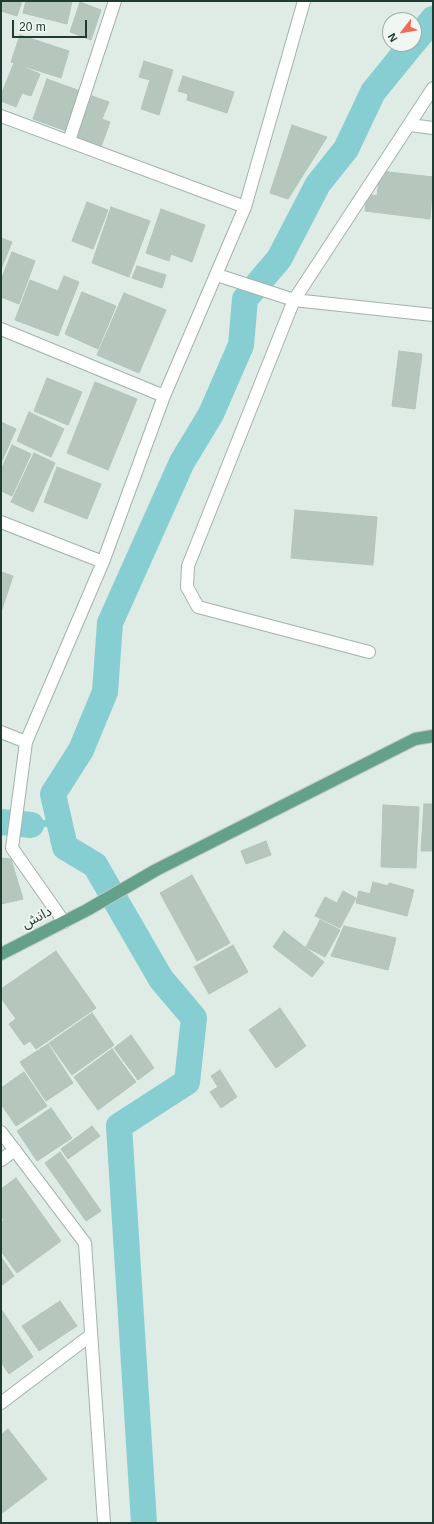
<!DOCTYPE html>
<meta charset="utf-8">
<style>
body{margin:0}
#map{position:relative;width:434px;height:1524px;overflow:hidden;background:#dfebe5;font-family:Helvetica,sans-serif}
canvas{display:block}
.frame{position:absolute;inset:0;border:2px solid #203b31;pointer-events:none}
.north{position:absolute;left:382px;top:12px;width:40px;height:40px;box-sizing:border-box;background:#f0f7f3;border:1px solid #9daca5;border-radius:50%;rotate:239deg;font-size:11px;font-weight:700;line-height:16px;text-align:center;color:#203b31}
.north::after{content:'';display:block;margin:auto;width:14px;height:18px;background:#f46a54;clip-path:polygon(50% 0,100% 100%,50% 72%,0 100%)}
.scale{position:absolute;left:12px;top:20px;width:75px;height:18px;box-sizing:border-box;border:2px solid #203b31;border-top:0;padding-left:5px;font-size:12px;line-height:14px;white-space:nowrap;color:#203b31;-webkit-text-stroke:3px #f0f7f3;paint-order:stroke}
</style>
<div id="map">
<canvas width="434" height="1524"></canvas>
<div class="frame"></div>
<div class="north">N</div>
<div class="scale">20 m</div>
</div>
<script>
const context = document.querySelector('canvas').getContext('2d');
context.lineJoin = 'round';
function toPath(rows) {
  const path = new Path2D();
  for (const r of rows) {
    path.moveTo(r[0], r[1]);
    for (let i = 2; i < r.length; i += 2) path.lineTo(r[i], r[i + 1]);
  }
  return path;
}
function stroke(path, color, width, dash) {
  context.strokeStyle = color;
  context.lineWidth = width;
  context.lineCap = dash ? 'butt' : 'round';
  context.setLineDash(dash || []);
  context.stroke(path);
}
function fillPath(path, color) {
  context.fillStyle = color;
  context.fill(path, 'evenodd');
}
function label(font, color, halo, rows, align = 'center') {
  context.font = font + ' Helvetica,"Noto Sans Arabic",sans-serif';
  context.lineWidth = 3.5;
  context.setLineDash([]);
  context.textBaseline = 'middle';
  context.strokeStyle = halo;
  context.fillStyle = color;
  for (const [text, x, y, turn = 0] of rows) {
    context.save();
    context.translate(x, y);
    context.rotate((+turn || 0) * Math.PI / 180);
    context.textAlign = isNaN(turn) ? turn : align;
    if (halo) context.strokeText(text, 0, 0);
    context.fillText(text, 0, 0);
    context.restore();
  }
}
const stream = toPath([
 [31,825,59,822]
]);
const canal = toPath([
 [414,42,433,19],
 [1,822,31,825],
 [144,1523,119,1126,187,1082,194,1018,161,979,95,865,65,847,53,794,81,750,105,692,110,623,182,462,211,414,241,345,245,299,279,259,318,184,346,149,373,92,412,44]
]);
const building = toPath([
 [1,1,22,1,17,16,1,11,1,1],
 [26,1,72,1,67,24,23,13,26,1],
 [80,2,101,10,91,40,70,32,80,2],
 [20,35,69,51,61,78,11,62,20,35],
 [144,61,173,70,159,115,141,109,150,80,139,77,144,61],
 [14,63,40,74,31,96,22,93,16,107,1,101,1,95,14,63],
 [183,76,234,92,227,113,187,100,188,94,178,91,183,76],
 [47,79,83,92,69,132,33,119,47,79],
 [92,96,109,102,102,119,110,122,101,147,76,138,92,96],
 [292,125,327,137,288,199,270,193,292,125],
 [380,171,433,177,430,219,365,211,367,194,377,196,380,171],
 [87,202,108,210,93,249,72,241,87,202],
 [111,207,150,221,129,277,92,263,111,207],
 [161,209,205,225,192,262,171,254,169,261,146,253,161,209],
 [1,238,12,242,1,269,1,238],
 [12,252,35,261,19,304,1,297,1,280,12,252],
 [137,266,166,275,162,288,132,278,137,266],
 [64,276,79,282,58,336,15,320,30,280,58,291,64,276],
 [82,292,116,306,98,349,65,334,82,292],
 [124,293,166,310,139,373,97,355,124,293],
 [399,351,422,354,415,409,392,406,399,351],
 [47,378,82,392,68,425,34,411,47,378],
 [95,382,137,399,108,470,67,453,95,382],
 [29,412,64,429,51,457,17,441,29,412],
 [1,422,16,429,1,463,1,422],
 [12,445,31,454,12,496,1,491,1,470,12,445],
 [34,453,55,463,33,512,11,502,34,453],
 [57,467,101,484,87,519,44,502,57,467],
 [295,510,377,517,373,565,291,558,295,510],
 [1,572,13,576,1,612,1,572],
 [424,804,433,804,433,851,421,851,424,804],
 [383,805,419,807,416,868,381,867,383,805],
 [266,841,271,855,246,864,241,851,266,841],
 [1,858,11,859,23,899,1,904,1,858],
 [192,875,230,943,197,961,160,893,192,875],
 [373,882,388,886,389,883,414,890,407,916,356,903,359,891,370,894,373,882],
 [343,891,356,898,340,928,315,916,325,897,337,903,343,891],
 [320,920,340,930,325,957,306,947,320,920],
 [344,926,396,938,388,970,331,956,344,926],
 [284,931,324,962,312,977,273,947,284,931],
 [233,945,248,972,209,994,194,967,233,945],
 [56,951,96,1008,36,1049,30,1041,24,1045,9,1024,16,1019,1,998,1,989,56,951],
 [280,1008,306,1046,276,1068,249,1030,280,1008],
 [92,1013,114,1045,72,1075,49,1043,92,1013],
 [131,1035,154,1068,138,1080,114,1048,131,1035],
 [48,1044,73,1083,46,1101,20,1062,48,1044],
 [112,1049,136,1082,98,1110,74,1077,112,1049],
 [220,1070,237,1097,221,1108,210,1092,218,1087,211,1076,220,1070],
 [24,1072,47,1106,16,1126,1,1104,1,1088,24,1072],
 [51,1108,72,1138,37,1161,17,1131,51,1108],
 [92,1126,100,1136,68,1159,61,1149,92,1126],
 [60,1152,101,1211,86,1221,45,1163,60,1152],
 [16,1178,61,1241,17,1273,1,1251,1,1222,4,1220,1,1216,1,1189,16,1178],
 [1,1257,14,1276,1,1286,1,1257],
 [60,1301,77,1326,39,1351,22,1326,60,1301],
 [1,1309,33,1357,9,1374,1,1362,1,1309],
 [8,1429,47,1479,1,1514,1,1435,8,1429]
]);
const minor = toPath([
 [1,116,245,207],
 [410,125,433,128],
 [69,141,115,1],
 [217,275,294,300,433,88],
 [1,329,164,396],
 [1,522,103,562],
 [369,652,198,607,187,587,188,566,294,300,433,315],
 [1,732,26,742],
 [64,922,12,848,26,742,103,562,164,396,245,207,304,1],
 [1,1132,85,1243,104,1523],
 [1,1160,15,1150],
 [1,1403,91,1335]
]);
const major = toPath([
 [1,954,87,910,156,870,415,739,433,736]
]);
const streetNames = [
 ["دانش",37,918,-27]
];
stroke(stream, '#86ced1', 7);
stroke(canal, '#86ced1', 26);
fillPath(building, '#b5c6bd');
stroke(building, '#b2c4bb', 1);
stroke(minor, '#a2b3ab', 14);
stroke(major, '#c1c8c5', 14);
stroke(minor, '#fff', 12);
stroke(major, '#63a18a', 12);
label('14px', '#203b31', '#f0f7f3', streetNames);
</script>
